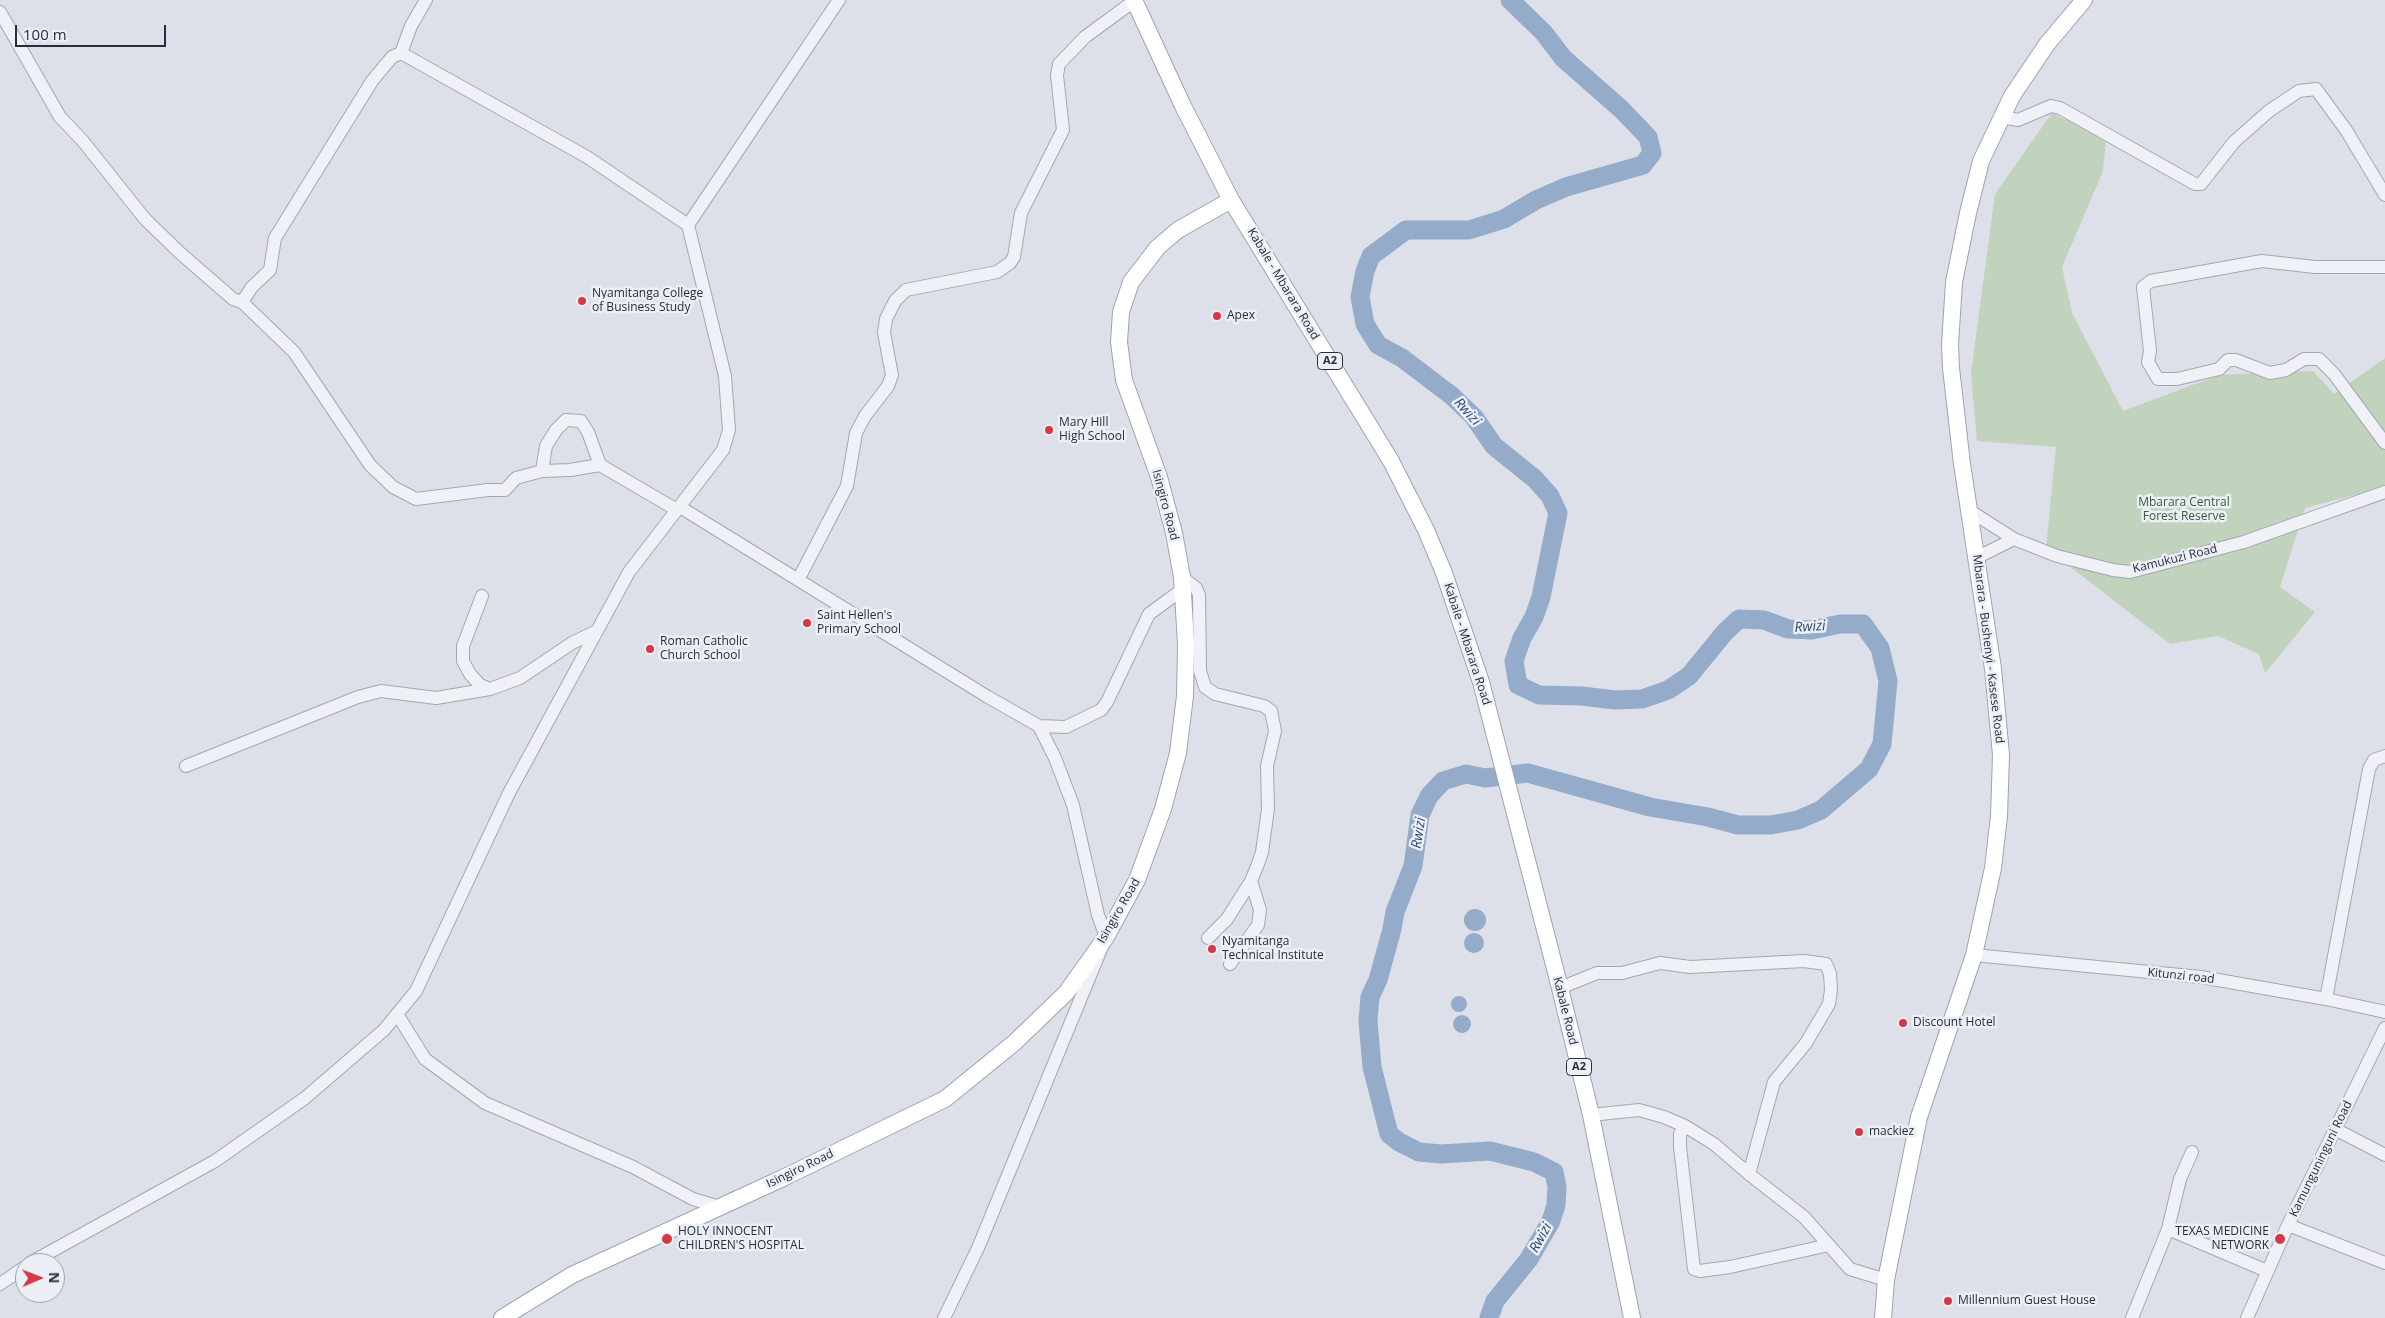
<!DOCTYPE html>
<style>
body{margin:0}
#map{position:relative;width:2385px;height:1318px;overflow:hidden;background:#dde0e8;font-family:"Open Sans",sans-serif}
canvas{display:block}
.north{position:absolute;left:15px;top:1253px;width:50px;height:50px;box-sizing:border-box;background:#eceff5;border:1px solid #9ca1ac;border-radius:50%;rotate:89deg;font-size:14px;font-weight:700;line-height:20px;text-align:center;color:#252d3f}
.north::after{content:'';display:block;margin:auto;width:18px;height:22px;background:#d63845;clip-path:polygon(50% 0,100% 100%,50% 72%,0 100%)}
.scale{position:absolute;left:15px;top:25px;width:151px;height:22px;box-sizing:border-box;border:2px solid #252d3f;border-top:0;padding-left:6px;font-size:15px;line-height:18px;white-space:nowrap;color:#252d3f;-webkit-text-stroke:4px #eceff5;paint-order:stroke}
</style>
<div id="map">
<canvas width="2385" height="1318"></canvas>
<div class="north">N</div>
<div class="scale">100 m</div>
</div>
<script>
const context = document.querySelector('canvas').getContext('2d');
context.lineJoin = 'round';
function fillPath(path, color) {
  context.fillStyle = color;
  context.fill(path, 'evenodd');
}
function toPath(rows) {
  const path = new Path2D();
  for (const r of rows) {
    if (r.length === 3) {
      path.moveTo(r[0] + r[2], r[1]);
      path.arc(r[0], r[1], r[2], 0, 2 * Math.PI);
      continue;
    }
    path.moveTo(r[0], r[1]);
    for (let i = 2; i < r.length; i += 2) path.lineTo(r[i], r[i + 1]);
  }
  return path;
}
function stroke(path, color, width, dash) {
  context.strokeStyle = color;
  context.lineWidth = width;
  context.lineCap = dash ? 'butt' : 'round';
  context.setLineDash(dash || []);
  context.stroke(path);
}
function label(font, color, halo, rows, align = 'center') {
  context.font = font + ' "Open Sans",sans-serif';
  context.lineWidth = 5;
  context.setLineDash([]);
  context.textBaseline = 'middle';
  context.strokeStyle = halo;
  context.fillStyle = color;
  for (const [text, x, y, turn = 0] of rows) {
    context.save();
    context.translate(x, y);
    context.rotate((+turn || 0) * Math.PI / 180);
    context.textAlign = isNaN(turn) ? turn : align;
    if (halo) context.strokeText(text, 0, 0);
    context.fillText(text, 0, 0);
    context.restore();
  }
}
const green = toPath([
 [2052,113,2106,140,2103,171,2062,267,2072,313,2123,411,2219,375,2313,371,2334,394,2385,358,2385,487,2305,508,2280,587,2315,612,2265,673,2259,654,2218,636,2170,644,2046,548,2056,447,1977,441,1971,373,1995,194]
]);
const water = toPath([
 [1475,920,11],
 [1474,943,10],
 [1459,1004,8],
 [1462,1024,9]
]);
const river = toPath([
 [1489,1318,1495,1301,1529,1259,1551,1221,1556,1205,1557,1187,1554,1172,1534,1162,1490,1151,1441,1154,1419,1152,1399,1142,1389,1134,1372,1067,1368,1021,1370,997,1378,980,1392,929,1395,912,1413,866,1420,815,1429,796,1443,781,1466,774,1485,778,1528,773,1650,807,1708,817,1738,825,1771,825,1798,820,1821,810,1869,769,1882,744,1888,681,1880,648,1863,624,1840,624,1812,630,1788,629,1764,620,1739,619,1725,632,1689,676,1668,690,1642,699,1615,700,1582,696,1539,695,1518,685,1514,661,1522,638,1534,617,1541,597,1558,513,1550,496,1535,479,1494,446,1474,417,1452,396,1402,358,1378,345,1365,324,1360,297,1365,271,1371,256,1406,230,1469,230,1504,219,1536,200,1566,187,1643,165,1652,153,1648,137,1621,109,1563,58,1544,33,1510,0]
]);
const minor = toPath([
 [0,12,60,117,82,140,145,219,179,252,233,299,242,302,252,287,270,270,275,238,372,81,392,57,401,53,411,26,426,0],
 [401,53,587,157,688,225],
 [2002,117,2018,120,2051,106,2060,108,2195,184,2201,184,2234,142,2269,111,2299,91,2316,89,2346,130,2385,195],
 [2385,267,2315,267,2262,261,2151,281,2143,287,2150,351,2148,362,2158,379,2177,379,2219,369,2228,360,2236,360,2270,373,2286,370,2304,359,2319,359,2334,374,2385,443],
 [242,302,294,352,370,465,393,487,416,499,488,490,505,490,516,478,542,471,546,446,556,430,566,420,581,421,588,432,600,465,677,510],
 [542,471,570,470,600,465],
 [680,507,988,697,1039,726,1066,727,1101,710,1107,702,1149,614,1183,589],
 [1970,511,2014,539,2057,556,2113,570,2130,572,2244,542,2385,492],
 [1976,558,2014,539],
 [1182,577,1196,588,1199,595,1200,671,1205,687,1215,694,1264,706,1271,711,1275,731,1267,766,1268,809,1262,852,1258,864,1251,881,1227,919,1208,938],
 [798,580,847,486,856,433,865,416,888,386,892,375,884,333,886,319,895,301,906,290,997,272,1010,263,1014,257,1021,213,1063,130,1057,75,1059,64,1085,37,1134,1],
 [482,596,463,646,463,661,470,674,480,685,490,689],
 [186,766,358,697,381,691,436,698,490,689,520,678,572,643,597,631],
 [1974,955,2201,977,2326,999,2385,1012],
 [1230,964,1258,925,1260,910,1251,881],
 [1560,988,1597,973,1622,973,1660,963,1690,967,1804,961,1826,964,1830,974,1831,990,1829,1004,1806,1043,1774,1082,1749,1174],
 [2326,999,2369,769,2374,760,2385,756],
 [397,1014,425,1059,485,1103,633,1167,693,1199,720,1207],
 [1591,1115,1639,1110,1664,1117,1685,1126,1714,1144,1749,1174,1804,1217,1850,1269,1886,1280],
 [1685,1126,1680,1134,1680,1147,1694,1269,1700,1271,1730,1267,1829,1245],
 [2335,1129,2385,1155],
 [2288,1225,2385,1263],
 [2168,1229,2180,1179,2192,1152],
 [30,1263,215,1161,305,1098,384,1030,416,991,509,793,629,572,723,450,729,430,725,376,688,225,839,0],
 [0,1284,25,1267],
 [944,1318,978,1248,1106,937,1098,915,1073,805,1055,758,1039,726],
 [2132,1318,2168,1229,2267,1271],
 [2247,1318,2288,1225,2385,1028]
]);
const major = toPath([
 [1134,0,1183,106,1231,200,1391,461,1426,530,1444,573,1481,682,1560,988,1591,1115,1632,1318],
 [502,1318,572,1275,783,1178,945,1099,1014,1043,1066,993,1106,937,1137,880,1163,809,1178,753,1185,696,1186,644,1182,577,1174,533,1159,477,1124,380,1119,342,1121,312,1131,282,1158,247,1178,230,1231,200],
 [1883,1318,1886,1280,1919,1117,1974,955,1993,868,1999,816,2001,755,1993,669,1962,464,1951,368,1950,345,1954,282,1968,213,1981,161,2012,96,2047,44,2084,0]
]);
const markers = [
 [582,301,5,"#d63845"],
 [1217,316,5,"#d63845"],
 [1049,430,5,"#d63845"],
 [807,623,5,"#d63845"],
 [650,649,5,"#d63845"],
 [1212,949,5,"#d63845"],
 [1903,1023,5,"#d63845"],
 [1859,1132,5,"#d63845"],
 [667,1239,6,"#d63845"],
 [2280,1239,6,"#d63845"],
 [1948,1301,5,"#d63845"]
];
const shields = [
 [1330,361,25],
 [1579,1067,25]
];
const shieldNames = [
 ["A2",1330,361],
 ["A2",1579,1067]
];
const streetNames = [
 ["Kabale - Mbarara Road",1283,284,59],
 ["Isingiro Road",1165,505,75],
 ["Kamukuzi Road",2175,559,-14],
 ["Kabale - Mbarara Road",1467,644,72],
 ["Mbarara - Bushenyi - Kasese Road",1988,649,83],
 ["Isingiro Road",1119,911,-60],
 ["Kitunzi road",2181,976,6],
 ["Kabale Road",1565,1011,76],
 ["Kamunguninguni Road",2321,1159,-64],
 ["Isingiro Road",800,1169,-26]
];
const poiNames = [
 ["Nyamitanga College",592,294],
 ["of Business Study",592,308],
 ["Apex",1227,316],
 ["Mary Hill",1059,423],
 ["High School",1059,437],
 ["Saint Hellen's",817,616],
 ["Primary School",817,630],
 ["Roman Catholic",660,642],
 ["Church School",660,656],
 ["Nyamitanga",1222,942],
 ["Technical Institute",1222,956],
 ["Discount Hotel",1913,1023],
 ["mackiez",1869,1132],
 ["HOLY INNOCENT",678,1232],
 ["CHILDREN'S HOSPITAL",678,1246],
 ["TEXAS MEDICINE",2269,1232,"right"],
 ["NETWORK",2269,1246,"right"],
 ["Millennium Guest House",1958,1301]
];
const parkNames = [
 ["Mbarara Central",2184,503],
 ["Forest Reserve",2184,517]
];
const waterNames = [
 ["Rwizi",1467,412,48],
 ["Rwizi",1810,627,-4],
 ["Rwizi",1419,833,-81],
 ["Rwizi",1541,1238,-61]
];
fillPath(green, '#c1d2bd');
fillPath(water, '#95abca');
stroke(river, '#95abca', 19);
stroke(minor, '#a2a7b2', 14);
stroke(major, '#9ba3b4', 18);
stroke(minor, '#eff1f6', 12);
stroke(major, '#fff', 16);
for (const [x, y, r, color] of markers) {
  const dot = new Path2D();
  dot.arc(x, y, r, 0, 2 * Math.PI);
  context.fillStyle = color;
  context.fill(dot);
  stroke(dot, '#eceff5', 2);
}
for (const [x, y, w] of shields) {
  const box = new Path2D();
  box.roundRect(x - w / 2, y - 8.5, w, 17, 4);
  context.fillStyle = '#eceff5';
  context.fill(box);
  stroke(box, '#252d3f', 1);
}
label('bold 11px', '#252d3f', null, shieldNames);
label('12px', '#252d3f', '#eceff5', streetNames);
label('12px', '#252d3f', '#eceff5', poiNames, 'left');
label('12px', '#375b32', '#eceff5', parkNames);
label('italic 14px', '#2d4875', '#eceff5', waterNames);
</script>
